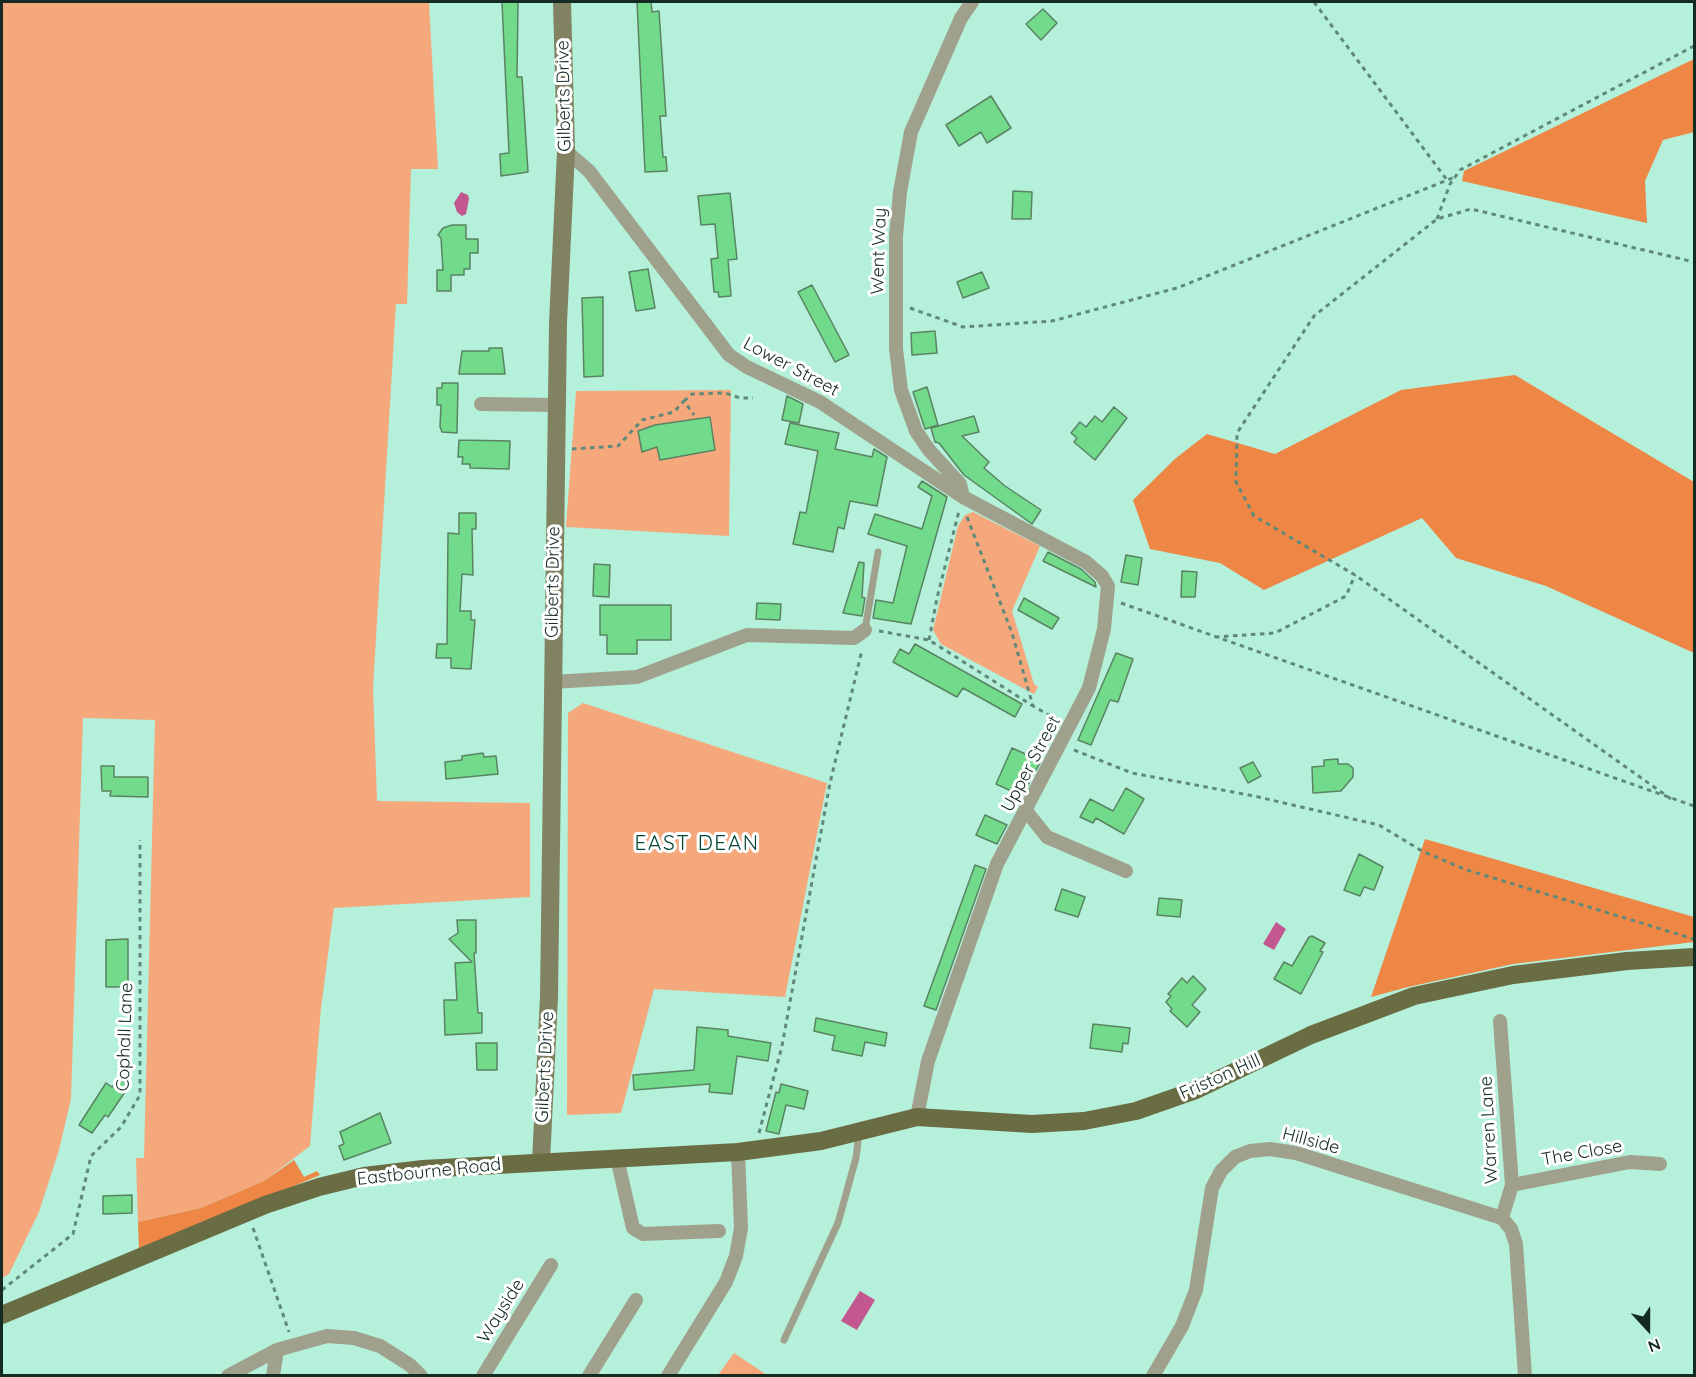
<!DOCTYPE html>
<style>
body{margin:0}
#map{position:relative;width:1696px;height:1377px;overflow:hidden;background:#b4f0da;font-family:Quicksand,sans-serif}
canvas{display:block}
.frame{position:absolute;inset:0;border:3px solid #132b23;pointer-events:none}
.north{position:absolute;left:1618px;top:1299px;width:60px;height:60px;-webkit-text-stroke:4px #fff;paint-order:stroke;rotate:159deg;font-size:16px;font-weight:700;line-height:24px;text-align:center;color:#132b23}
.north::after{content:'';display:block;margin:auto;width:21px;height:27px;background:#132b23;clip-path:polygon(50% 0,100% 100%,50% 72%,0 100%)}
</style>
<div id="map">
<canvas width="1696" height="1377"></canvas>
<div class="frame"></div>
<div class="north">N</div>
</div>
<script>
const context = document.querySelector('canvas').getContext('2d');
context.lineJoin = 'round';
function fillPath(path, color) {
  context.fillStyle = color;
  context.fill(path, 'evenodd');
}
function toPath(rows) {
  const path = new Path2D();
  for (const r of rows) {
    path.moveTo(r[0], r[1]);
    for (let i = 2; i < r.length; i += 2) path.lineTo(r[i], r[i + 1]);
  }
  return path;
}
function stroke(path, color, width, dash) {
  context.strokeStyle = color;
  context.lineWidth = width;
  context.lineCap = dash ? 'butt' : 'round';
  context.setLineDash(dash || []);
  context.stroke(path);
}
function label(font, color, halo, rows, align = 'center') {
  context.font = font + ' Quicksand,sans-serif';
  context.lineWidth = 6;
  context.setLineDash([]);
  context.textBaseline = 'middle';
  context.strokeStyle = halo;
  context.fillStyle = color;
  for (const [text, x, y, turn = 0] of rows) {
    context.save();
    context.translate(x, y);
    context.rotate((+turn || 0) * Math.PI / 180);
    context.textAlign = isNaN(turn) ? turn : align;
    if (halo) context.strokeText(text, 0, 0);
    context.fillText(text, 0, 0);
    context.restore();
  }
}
const green = toPath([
 [2,2,429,2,438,169,411,169,407,304,396,304,373,688,377,801,530,803,530,897,334,908,321,1008,310,1146,264,1181,201,1208,138,1222,136,1158,144,1158,155,720,83,718,71,1099,59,1150,39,1212,9,1274,2,1278],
 [731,390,729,536,566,527,576,391],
 [973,512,1040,546,1012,611,1034,684,1038,687,1034,694,941,644,933,630,958,526,965,515],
 [583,703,827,783,785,997,654,989,621,1113,567,1115,568,713],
 [734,1353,767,1375,718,1375]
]);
const forest = toPath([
 [1694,59,1694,132,1663,140,1645,181,1647,223,1462,181,1464,171],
 [1515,375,1694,482,1694,653,1546,586,1456,558,1422,518,1264,590,1220,563,1150,549,1133,500,1176,458,1207,434,1275,454,1401,390],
 [1425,839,1694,917,1694,942,1513,964,1408,987,1371,997],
 [294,1160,304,1177,317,1171,320,1175,139,1252,138,1222,201,1208,264,1181]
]);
const water = toPath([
 [461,192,468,195,469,199,466,214,462,216,457,212,454,203],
 [1276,922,1286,929,1274,950,1263,944],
 [860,1291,875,1300,857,1330,841,1321]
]);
const building = toPath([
 [502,2,518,2,517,77,522,77,528,172,501,176,500,154,509,153,502,2],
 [637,2,651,2,652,12,659,11,666,116,660,116,663,157,666,157,667,171,645,172,637,2],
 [1043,9,1057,23,1041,40,1026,24,1043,9],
 [991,96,1011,128,987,143,981,132,959,146,946,125,991,96],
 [1013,191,1032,192,1031,219,1012,219,1013,191],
 [730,193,737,259,728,260,731,296,719,297,718,292,714,292,711,259,718,258,715,224,701,225,698,196,730,193],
 [452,225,466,225,466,239,478,239,478,253,470,253,470,269,464,269,464,275,451,275,451,291,437,291,437,270,443,270,441,238,438,235,443,228,452,225],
 [648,269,655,308,636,311,629,272,648,269],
 [982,272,989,288,963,298,957,282,982,272],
 [812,285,849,355,835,362,798,292,812,285],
 [603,297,603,376,584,377,582,298,603,297],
 [935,331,937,353,912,355,911,333,935,331],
 [489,348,502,348,505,374,459,374,462,351,489,351,489,348],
 [442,383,458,383,457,433,442,432,440,427,441,405,437,405,437,388,442,388,442,383],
 [927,387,938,425,925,429,913,392,927,387],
 [787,396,803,404,799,423,782,420,787,396],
 [1114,407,1127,418,1095,460,1074,442,1077,438,1071,433,1080,422,1086,427,1095,416,1102,422,1114,407],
 [974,416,979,432,962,436,989,462,984,468,1005,486,1041,510,1032,524,964,475,939,443,935,442,931,428,974,416],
 [710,417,715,450,660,460,657,447,642,452,638,431,655,425,710,417],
 [790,423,839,433,835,449,872,457,874,449,887,457,877,506,850,501,844,529,838,527,833,552,793,544,800,512,806,513,818,451,785,444,790,423],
 [459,440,510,441,509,469,470,468,470,464,462,464,463,457,458,457,459,440],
 [922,481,947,497,911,624,873,618,876,600,893,603,907,546,868,534,875,514,922,529,932,496,918,487,922,481],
 [459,513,476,513,476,529,472,529,473,575,462,574,460,611,471,611,471,620,475,620,471,669,451,668,451,658,436,658,437,644,447,644,448,533,459,534,459,513],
 [1048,552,1081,569,1095,582,1096,587,1043,561,1048,552],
 [1126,555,1142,558,1138,585,1121,582,1126,555],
 [859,562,864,563,862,597,865,598,862,616,843,613,859,562],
 [594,564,610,565,609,597,593,596,594,564],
 [1182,571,1197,572,1195,597,1181,597,1182,571],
 [1024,598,1059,618,1052,629,1018,610,1024,598],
 [757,603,781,604,780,620,756,619,757,603],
 [600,605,671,605,671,640,637,640,637,654,607,654,607,635,600,635,600,605],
 [915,644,1022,704,1015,717,963,688,957,697,893,662,900,649,909,654,915,644],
 [1116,653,1133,659,1118,702,1110,700,1091,745,1078,740,1116,653],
 [1012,748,1041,761,1022,796,996,784,1012,748],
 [483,753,484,757,496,756,498,774,446,779,445,762,462,760,462,756,483,753],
 [1338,759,1338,764,1348,764,1353,768,1353,777,1341,791,1313,793,1312,767,1324,766,1324,760,1338,759],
 [1253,762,1261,776,1248,783,1240,768,1253,762],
 [101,766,114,766,114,777,148,777,148,797,110,796,111,791,102,791,101,766],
 [1126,788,1144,799,1124,834,1096,818,1093,823,1080,817,1090,799,1113,811,1126,788],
 [985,815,1007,825,997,844,976,835,985,815],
 [1359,854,1383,867,1374,890,1364,887,1360,896,1344,890,1359,854],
 [975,865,986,869,936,1010,924,1006,975,865],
 [1062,889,1085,897,1078,917,1055,910,1062,889],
 [1159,898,1182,900,1180,917,1157,915,1159,898],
 [457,920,476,920,476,953,474,953,478,1013,482,1013,482,1033,445,1035,444,1000,457,1000,455,963,472,962,449,939,458,933,457,920],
 [1312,936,1325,943,1320,951,1323,952,1301,994,1274,979,1284,962,1292,966,1309,937,1312,936],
 [128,939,128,987,106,987,106,940,128,939],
 [1193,976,1206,989,1192,1005,1200,1012,1187,1027,1170,1011,1172,1009,1166,1002,1171,996,1168,994,1182,978,1187,983,1193,976],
 [816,1018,887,1033,885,1046,865,1042,862,1056,832,1050,835,1036,814,1031,816,1018],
 [1093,1024,1130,1028,1128,1044,1123,1043,1122,1052,1090,1048,1093,1024],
 [697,1027,728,1030,728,1036,771,1043,768,1061,737,1056,732,1094,709,1092,710,1084,634,1090,633,1075,694,1070,697,1027],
 [476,1043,497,1043,497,1070,477,1070,476,1043],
 [119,1078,129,1086,108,1117,105,1115,92,1133,79,1125,106,1083,112,1087,119,1078],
 [781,1084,808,1091,804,1109,786,1105,779,1134,766,1131,776,1092,779,1093,781,1084],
 [380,1113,391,1143,344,1160,339,1146,344,1144,340,1132,380,1113],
 [132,1195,132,1213,103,1214,103,1196,132,1195]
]);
const path = toPath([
 [1314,2,1447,180],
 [1437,219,1450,184,1460,170,1694,46],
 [910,308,963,327,1052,321,1177,288,1455,177],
 [684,401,692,394,725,393,740,398,753,398],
 [572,449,618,446,642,420,674,412,684,401,694,415],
 [967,517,1012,633,1033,706,1056,719],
 [1121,603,1694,806],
 [879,631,929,640,1033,706],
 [1215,637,1275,633,1346,596,1355,575],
 [929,640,937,598,959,511],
 [1074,750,1132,773,1254,796,1379,825,1422,851,1467,870,1694,939],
 [1671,799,1355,575,1254,516,1236,482,1237,433,1314,316,1437,219,1471,209,1694,262],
 [759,1133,782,1046,830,783,862,650],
 [253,1228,289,1332],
 [2,1290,73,1234,91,1156,121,1127,140,1095,140,840]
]);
const lane = toPath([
 [865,630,878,552],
 [784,1340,838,1223,856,1158,859,1133]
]);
const street = toPath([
 [566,151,589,171,729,355,747,367,820,402,963,497,1086,562,1102,576,1108,586,1104,629,1089,688,997,864,928,1061,917,1117],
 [481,404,556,405],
 [963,497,960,484,929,450,916,431,901,390,896,349,896,236,900,192,911,132,961,18,972,2],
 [552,682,637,677,747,635,854,638,865,630],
 [1027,812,1047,837,1126,871],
 [1500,1021,1512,1185,1502,1218,1511,1229,1516,1244,1525,1376],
 [617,1158,633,1228,643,1234,719,1231],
 [1512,1185,1630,1162,1660,1164],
 [228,1376,277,1350,327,1336,354,1338,380,1346,410,1365,421,1376],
 [273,1376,277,1350],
 [483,1376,551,1265],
 [589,1376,636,1300],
 [668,1376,726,1282,736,1256,741,1228,738,1152],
 [1153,1376,1182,1326,1196,1290,1212,1188,1221,1171,1235,1157,1250,1151,1270,1149,1296,1153,1502,1218]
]);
const secondary = toPath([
 [541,1162,549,997,558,323,566,151,562,2]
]);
const primary = toPath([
 [2,1315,265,1205,319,1187,364,1176,423,1169,738,1152,821,1141,917,1117,1032,1124,1084,1121,1136,1111,1196,1090,1311,1035,1414,996,1513,975,1627,961,1694,957]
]);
const streetNames = [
 ["Gilberts Drive",564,96,-91],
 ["Went Way",879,251,-88],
 ["Lower Street",791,367,28],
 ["Gilberts Drive",553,582,-89],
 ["Upper Street",1031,764,-62],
 ["Cophall Lane",125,1037,-88],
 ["Gilberts Drive",545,1067,-87],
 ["Friston Hill",1220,1077,-24],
 ["Warren Lane",1489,1130,-93],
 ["Hillside",1311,1141,15],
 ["The Close",1582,1153,-10],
 ["Eastbourne Road",429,1172,-6],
 ["Wayside",501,1311,-58]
];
const quarterNames = [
 ["EAST DEAN",697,844]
];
fillPath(green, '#f6a87d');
fillPath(forest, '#ee8646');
fillPath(water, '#c2588f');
fillPath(building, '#71db8b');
stroke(building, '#5a8362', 1.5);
stroke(path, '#60897a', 3, [4.5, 4.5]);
stroke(lane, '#a0a18c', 7);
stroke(street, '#a0a18c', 14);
stroke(secondary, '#818262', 18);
stroke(primary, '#6a6c44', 18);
label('18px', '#132b23', '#fff', streetNames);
context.letterSpacing = '1.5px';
label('21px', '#044635', '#fff', quarterNames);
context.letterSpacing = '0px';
</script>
